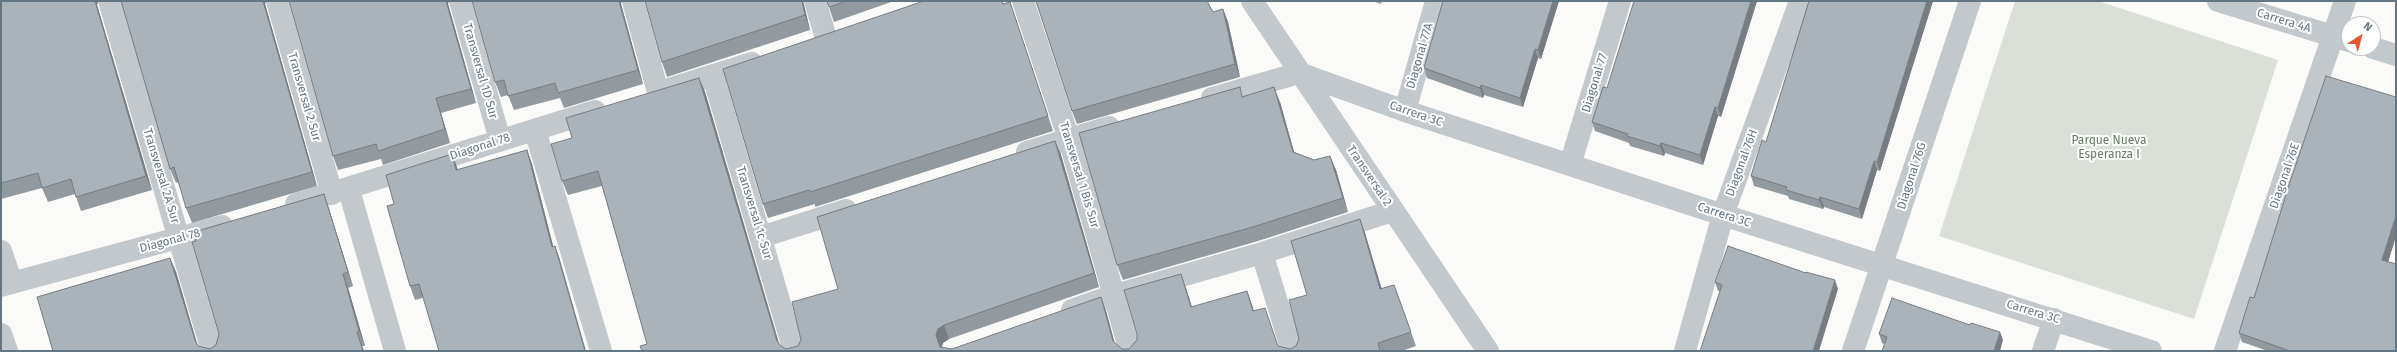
<!DOCTYPE html>
<style>
body{margin:0}
#map{position:relative;width:2397px;height:352px;overflow:hidden;background:#fafaf8;font-family:"Fira Sans",sans-serif}
canvas{display:block}
.frame{position:absolute;inset:0;border:2px solid #657683;pointer-events:none}
.north{position:absolute;left:2341px;top:16px;width:40px;height:40px;box-sizing:border-box;background:#fff;border:1px solid #c1c8cd;border-radius:50%;rotate:36deg;font-size:11px;font-weight:700;line-height:16px;text-align:center;color:#657683}
.north::after{content:'';display:block;margin:auto;width:14px;height:18px;background:#e4572e;clip-path:polygon(50% 0,100% 100%,50% 72%,0 100%)}
</style>
<div id="map">
<canvas width="2397" height="352"></canvas>
<div class="frame"></div>
<div class="north">N</div>
</div>
<script>
const context = document.querySelector('canvas').getContext('2d');
context.lineJoin = 'round';
function fillPath(path, color) {
  context.fillStyle = color;
  context.fill(path, 'evenodd');
}
function toPath(rows) {
  const path = new Path2D();
  for (const r of rows) {
    path.moveTo(r[0], r[1]);
    for (let i = 2; i < r.length; i += 2) path.lineTo(r[i], r[i + 1]);
  }
  return path;
}
function stroke(path, color, width, dash) {
  context.strokeStyle = color;
  context.lineWidth = width;
  context.lineCap = dash ? 'butt' : 'round';
  context.setLineDash(dash || []);
  context.stroke(path);
}
function label(font, color, halo, rows, align = 'center') {
  context.font = font + ' "Fira Sans",sans-serif';
  context.lineWidth = 4;
  context.setLineDash([]);
  context.textBaseline = 'middle';
  context.strokeStyle = halo;
  context.fillStyle = color;
  for (const [text, x, y, turn = 0] of rows) {
    context.save();
    context.translate(x, y);
    context.rotate((+turn || 0) * Math.PI / 180);
    context.textAlign = isNaN(turn) ? turn : align;
    if (halo) context.strokeText(text, 0, 0);
    context.fillText(text, 0, 0);
    context.restore();
  }
}
const green = toPath([
 [2015,1,2098,1,2278,60,2194,319,1939,236]
]);
const minor = toPath([
 [109,1,212,351],
 [277,1,332,194],
 [460,1,500,140],
 [633,1,658,92],
 [815,1,826,38],
 [1023,1,1069,139,1130,351],
 [1252,1,1488,351],
 [2218,1,2349,41],
 [2373,48,2396,55],
 [713,76,794,351],
 [672,88,752,63],
 [1212,98,1299,73,1405,111,1723,215,2151,351],
 [1405,111,1436,1],
 [535,130,601,351],
 [1027,152,1109,127],
 [1570,165,1620,1],
 [349,190,395,351],
 [296,204,595,111],
 [761,237,846,210],
 [1,251,12,283],
 [1262,253,1292,351],
 [1,286,222,226],
 [1072,310,1115,295,1262,253,1392,211],
 [1,334,7,351],
 [1685,351,1723,215,1800,1],
 [1853,351,1970,1],
 [2043,351,2054,319],
 [2225,351,2345,1]
]);
const wall = toPath([
 [1,1,98,1,97,5,152,190,81,211,75,194,48,202,42,188,1,199],
 [121,1,266,1,265,4,317,186,192,223,186,208,179,182,176,183,170,169],
 [803,1,810,30,667,77,662,62],
 [827,1,894,1,834,22],
 [924,1,1002,1,1003,4,1010,2,1053,131,815,207,815,204,768,218,763,204],
 [1373,1,1382,1,1381,4],
 [1559,1,1541,59,1538,58,1523,107,1484,95,1483,98,1427,78,1424,68],
 [1757,1,1721,117,1718,116,1703,165,1665,153,1664,156,1630,146,1629,143,1595,131,1592,122,1607,88],
 [1809,1,1933,1,1880,171,1877,170,1862,219,1824,207,1823,209,1789,199,1788,196,1754,186,1751,176,1766,142],
 [448,4,476,103,441,113,450,143,383,165,381,159,338,170,333,156],
 [621,4,643,84,564,108,560,98,514,110,508,95,501,97,495,82],
 [1223,9,1228,22,1240,77,1077,124,1072,111,1213,12],
 [699,78,705,92,779,343,781,346,786,349,798,346,838,289,1055,141,1061,155,1099,287,949,339,943,343,942,347,952,349,1106,311,1114,342,1122,349,1129,349,1186,288,1192,307,1247,291,1254,311,1278,346,1290,349,1296,346,1299,339,1307,295,1360,219,1365,233,1381,289,1394,285,1416,346,1402,351,642,351,647,344,602,186,568,195,562,181,572,138],
 [1243,96,1280,102,1294,152,1314,160,1330,156,1336,170,1348,212,1258,241,1123,280,1117,265],
 [2396,97,2396,236,2388,262,2396,351,2268,351,2242,342,2239,333,2254,298],
 [527,150,532,164,553,246,555,246,560,260,415,300,410,286,394,204,457,170],
 [324,194,329,209,353,286,348,288,365,346,362,346,364,351,53,351,37,297,170,258,176,272,197,343,198,346,210,349,216,345,219,334,192,242,196,241,194,232],
 [1715,282,1838,289,1719,291,1718,291],
 [1879,334,2003,340,1884,344,1882,343]
]);
const shadedWall = toPath([
 [95,1,98,1,97,5,152,190,146,176],
 [263,1,266,1,265,4,317,186,312,172],
 [446,1,449,1,448,4,476,103,471,89],
 [619,1,622,1,621,4,643,84,638,70],
 [802,1,803,1,810,30,805,15],
 [1553,1,1559,1,1541,59,1538,50],
 [1751,1,1757,1,1721,117,1718,108],
 [1927,1,1933,1,1880,171,1877,162],
 [1223,9,1228,22,1240,77,1235,64],
 [1535,49,1538,58,1523,107,1520,98],
 [699,78,705,92,781,351,777,341],
 [1481,85,1484,95,1483,98,1480,88],
 [1274,87,1280,102,1298,166,1293,152],
 [436,98,441,113,450,143,445,129],
 [1715,107,1718,116,1703,165,1700,155],
 [1055,141,1061,155,1099,287,1094,273],
 [1661,143,1665,153,1664,156,1660,146],
 [527,150,532,164,557,261,552,247],
 [452,154,457,167,461,184,456,170],
 [1330,156,1336,170,1348,212,1343,198],
 [1874,161,1877,170,1862,219,1859,209],
 [324,194,329,209,353,286,348,272],
 [1820,197,1824,207,1823,209,1819,200],
 [2396,216,2396,236,2386,269,2382,260],
 [1360,219,1365,233,1386,303,1380,289],
 [555,246,560,260,586,351,585,351],
 [170,258,176,272,199,351,195,340],
 [343,274,348,288,365,346,359,331],
 [1181,274,1186,288,1196,321,1191,307],
 [1835,280,1838,289,1819,351,1813,351],
 [1247,291,1252,305,1258,325,1253,311],
 [1101,297,1106,311,1117,351,1113,341],
 [944,325,949,339,943,343,941,349,936,335,938,329],
 [357,332,362,346,364,351,363,351],
 [2000,332,2003,340,2000,351,1994,351]
]);
const building = toPath([
 [1,1,95,1,146,176,76,197,71,179,42,188,38,173,1,183,1,1],
 [121,1,263,1,312,172,186,208,174,167,170,169,121,1],
 [289,1,446,1,471,89,436,98,445,129,378,151,376,144,333,156,289,1],
 [472,1,619,1,638,70,558,93,555,83,508,96,504,80,495,82,472,1],
 [645,1,802,1,805,15,662,62,645,1],
 [827,1,847,1,829,7,827,1],
 [924,1,1002,1,1003,4,1010,2,1048,116,810,192,809,190,763,204,723,69,924,1],
 [1036,1,1207,1,1213,12,1223,9,1235,64,1072,111,1036,1],
 [1443,1,1553,1,1538,50,1535,49,1520,98,1481,85,1480,88,1424,68,1443,1],
 [1634,1,1751,1,1718,108,1715,107,1700,155,1661,143,1660,146,1627,136,1628,134,1592,122,1603,87,1607,88,1634,1],
 [1809,1,1927,1,1877,162,1874,161,1859,209,1820,197,1819,200,1786,190,1787,187,1751,176,1762,140,1766,142,1809,1],
 [2326,76,2396,97,2396,216,2382,260,2396,264,2396,351,2290,351,2239,333,2250,297,2254,298,2290,182,2326,76],
 [699,78,777,341,781,346,786,349,798,346,801,340,792,302,838,289,817,217,1055,141,1094,273,944,325,938,329,936,335,940,347,952,349,1101,297,1113,341,1122,349,1129,349,1137,340,1137,334,1124,290,1181,274,1191,307,1247,291,1253,311,1265,308,1278,346,1290,349,1296,346,1299,339,1289,300,1307,295,1291,241,1360,219,1380,289,1394,285,1411,332,1378,343,1380,351,642,351,640,346,647,344,598,171,562,181,551,144,572,138,566,118,699,78],
 [1240,87,1242,97,1274,87,1293,152,1314,160,1330,156,1343,198,1253,227,1117,265,1079,133,1240,87],
 [527,150,552,247,555,246,585,351,439,351,419,284,410,286,387,206,394,204,386,175,452,154,456,170,527,150],
 [324,194,348,272,343,274,359,331,357,332,363,351,53,351,37,297,170,258,195,340,198,346,210,349,216,345,219,334,192,242,196,241,194,232,324,194],
 [1728,246,1806,273,1806,272,1835,280,1813,351,1700,351,1722,285,1715,282,1728,246],
 [1892,298,1970,325,1971,323,2000,332,1994,351,1882,351,1887,337,1879,334,1892,298]
]);
const streetNames = [
 ["Carrera 4A",2284,21,17],
 ["Diagonal 77A",1420,56,-74],
 ["Transversal 1D Sur",480,71,74],
 ["Diagonal 77",1595,83,-73],
 ["Transversal 2 Sur",304,97,74],
 ["Carrera 3C",1416,114,19],
 ["Diagonal 78",480,147,-18],
 ["Diagonal 76H",1742,163,-70],
 ["Transversal 1 Bis Sur",1079,175,73],
 ["Transversal 2A Sur",161,176,73],
 ["Transversal 2",1369,176,56],
 ["Diagonal 76G",1912,176,-72],
 ["Diagonal 76E",2285,176,-71],
 ["Transversal 1c Sur",754,213,73],
 ["Carrera 3C",1724,215,18],
 ["Diagonal 78",170,241,-15],
 ["Carrera 3C",2033,312,17]
];
const parkNames = [
 ["Parque Nueva",2109,141],
 ["Esperanza I",2109,155]
];
fillPath(green, '#dadfd7');
stroke(minor, '#c3c8cc', 22);
fillPath(wall, '#929a9f');
fillPath(shadedWall, '#777d82');
fillPath(building, '#aab3b9');
stroke(building, '#777d82', 1);
label('12px', '#657683', '#fff', streetNames);
label('12px', '#687a64', '#fff', parkNames);
</script>
